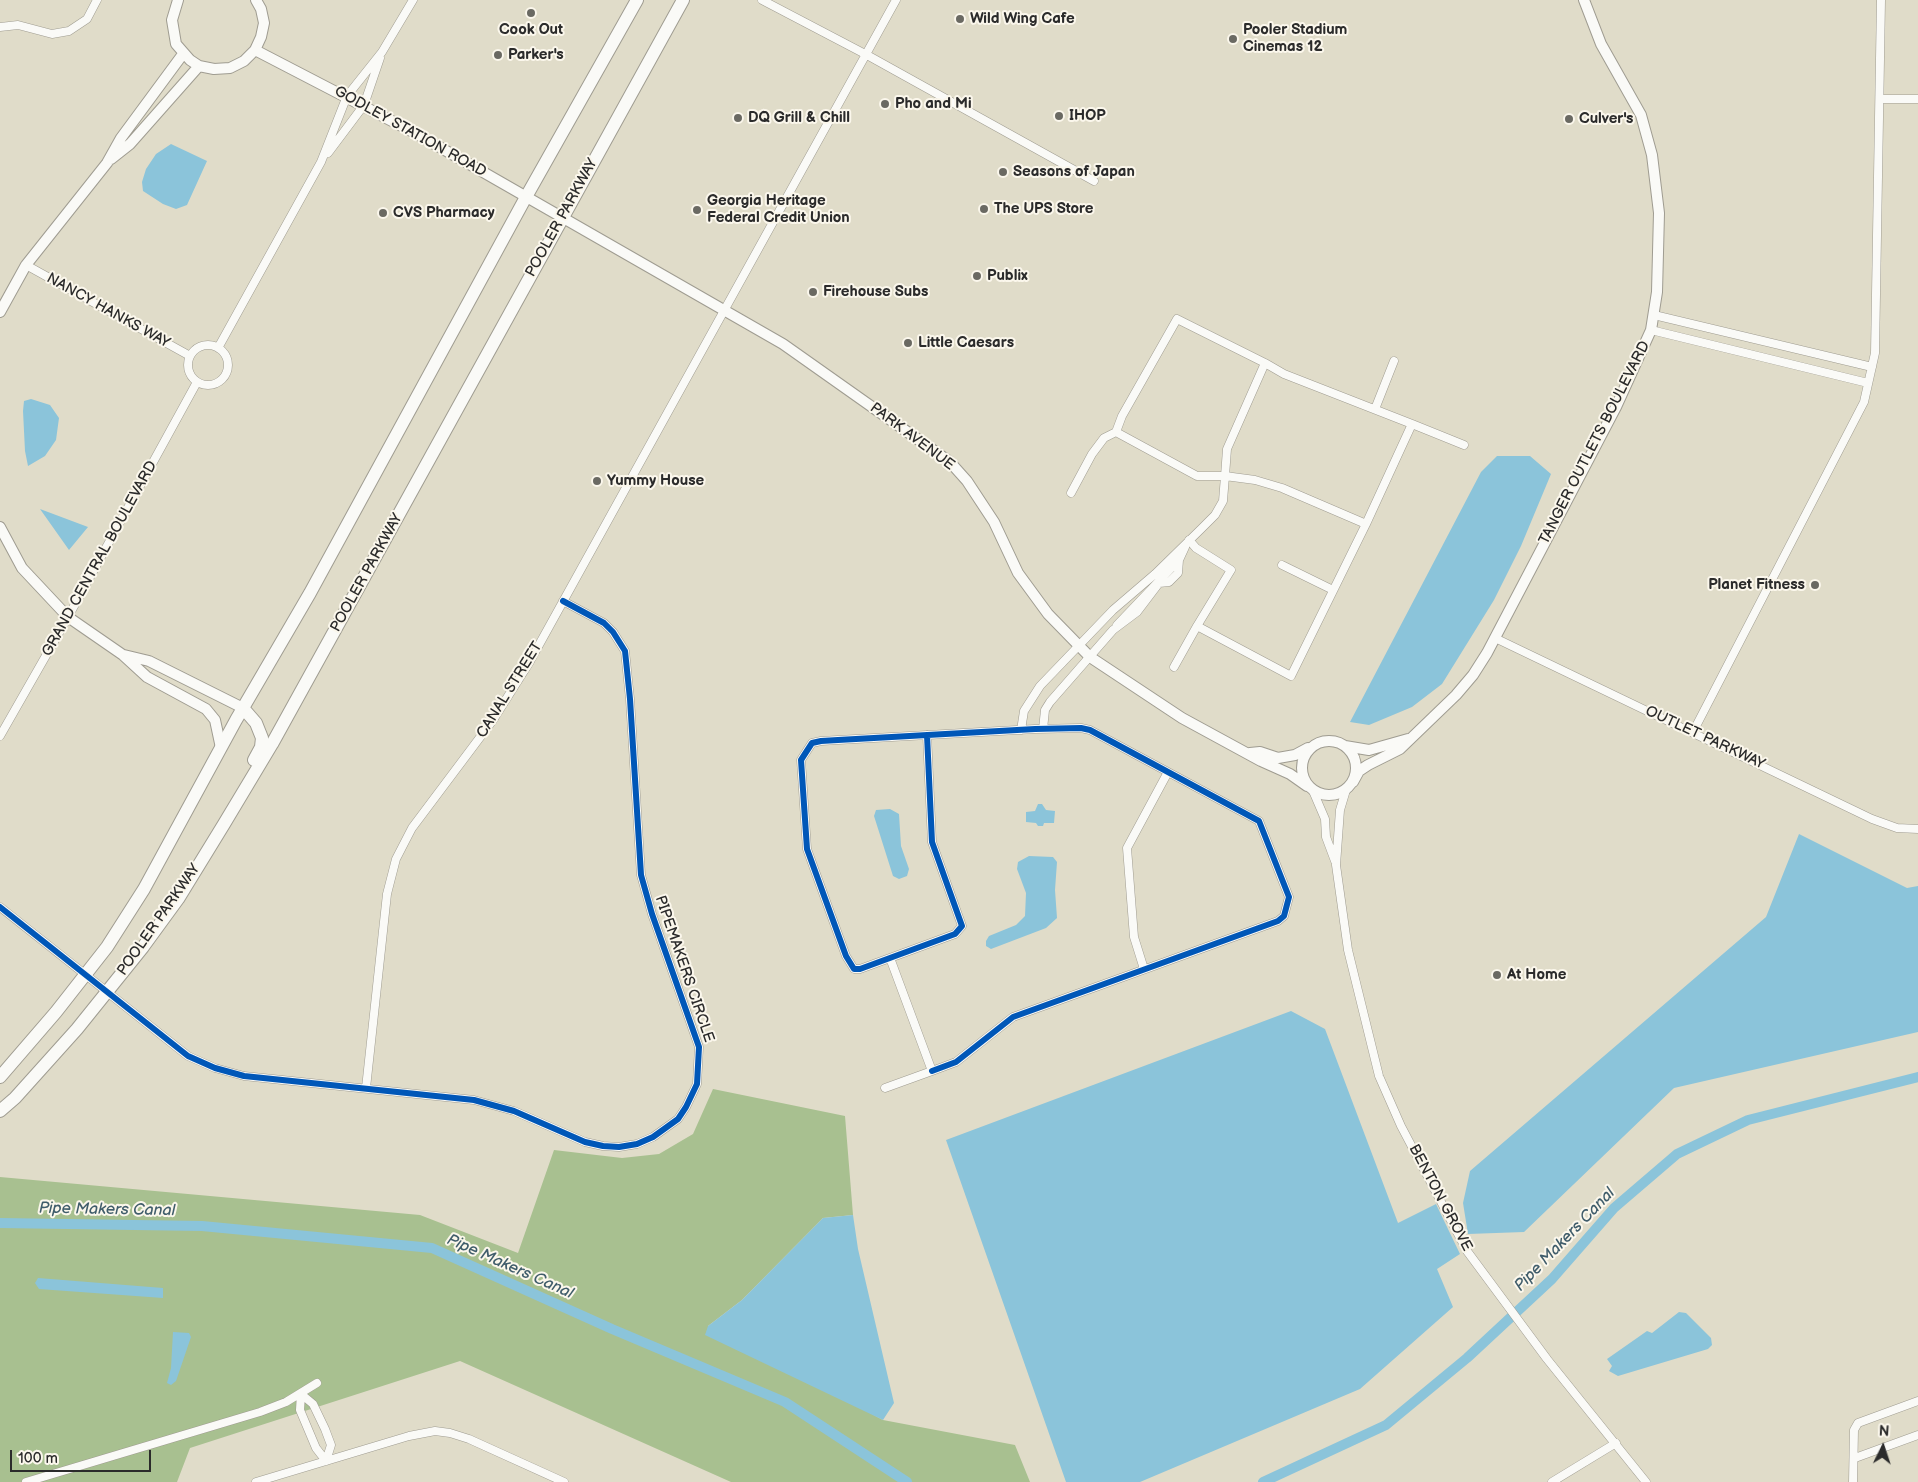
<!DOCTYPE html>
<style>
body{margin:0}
#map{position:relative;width:1918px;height:1482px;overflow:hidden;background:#e0dcc9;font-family:"Balsamiq Sans",sans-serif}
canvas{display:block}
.north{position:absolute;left:1858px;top:1422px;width:50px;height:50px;-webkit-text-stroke:4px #fbf7ec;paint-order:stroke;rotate:4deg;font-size:14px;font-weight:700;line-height:20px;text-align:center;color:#2b2b2b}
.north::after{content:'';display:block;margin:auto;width:18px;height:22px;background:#2b2b2b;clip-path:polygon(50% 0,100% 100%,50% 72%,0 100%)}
.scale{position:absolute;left:10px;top:1450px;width:141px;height:22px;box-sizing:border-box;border:2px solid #2b2b2b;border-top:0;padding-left:6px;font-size:15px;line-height:18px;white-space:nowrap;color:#2b2b2b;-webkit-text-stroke:4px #fbf7ec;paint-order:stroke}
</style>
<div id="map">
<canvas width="1918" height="1482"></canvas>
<div class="north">N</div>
<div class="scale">100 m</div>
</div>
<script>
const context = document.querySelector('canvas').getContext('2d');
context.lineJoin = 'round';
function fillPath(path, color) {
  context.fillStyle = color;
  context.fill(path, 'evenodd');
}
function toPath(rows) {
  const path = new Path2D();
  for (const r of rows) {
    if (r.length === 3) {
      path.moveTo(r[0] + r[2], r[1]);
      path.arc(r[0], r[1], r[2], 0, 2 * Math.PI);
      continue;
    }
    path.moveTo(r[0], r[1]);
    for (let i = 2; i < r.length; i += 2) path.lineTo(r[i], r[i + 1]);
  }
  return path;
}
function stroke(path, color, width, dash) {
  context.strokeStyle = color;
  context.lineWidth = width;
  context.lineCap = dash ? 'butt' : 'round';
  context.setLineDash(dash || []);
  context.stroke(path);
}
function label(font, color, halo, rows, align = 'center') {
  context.font = font + ' "Balsamiq Sans",sans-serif';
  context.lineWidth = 4;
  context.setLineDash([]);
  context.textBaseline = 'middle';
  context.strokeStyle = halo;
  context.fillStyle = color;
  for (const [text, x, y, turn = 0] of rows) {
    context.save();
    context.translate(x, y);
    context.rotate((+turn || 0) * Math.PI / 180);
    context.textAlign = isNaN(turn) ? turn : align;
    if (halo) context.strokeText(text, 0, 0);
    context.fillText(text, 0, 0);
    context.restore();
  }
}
const forest = toPath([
 [713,1089,845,1116,853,1215,823,1218,742,1300,708,1326,883,1420,1015,1445,1030,1482,731,1482,460,1361,190,1448,177,1482,0,1482,0,1177,420,1215,518,1253,554,1150,622,1158,659,1154,693,1134]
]);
const water = toPath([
 [171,144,207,161,187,205,176,209,163,204,143,191,142,182,146,169,156,154],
 [31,399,50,405,59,418,56,440,45,456,28,466,25,451,23,411,24,401],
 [1497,456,1530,456,1551,474,1521,546,1494,600,1442,684,1412,707,1369,725,1350,722,1481,472],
 [40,509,88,527,69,550],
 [1038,804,1042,804,1046,810,1055,811,1054,823,1044,823,1043,826,1038,826,1036,823,1026,822,1026,812,1035,811],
 [890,809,899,814,901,846,909,869,907,876,899,879,893,876,874,816,876,810],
 [1799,834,1907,888,1918,886,1918,1032,1674,1088,1524,1232,1468,1234,1463,1203,1470,1171,1766,917],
 [1029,856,1053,857,1057,862,1055,890,1057,918,1046,928,991,949,986,946,986,941,989,936,1016,925,1025,916,1026,893,1017,869,1018,862],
 [1291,1011,1325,1029,1398,1223,1436,1204,1460,1254,1437,1269,1453,1307,1360,1389,1140,1482,1066,1482,946,1140],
 [853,1215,858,1249,894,1403,883,1420,705,1335,708,1326,742,1300,823,1218],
 [38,1278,163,1288,163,1298,39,1289,35,1283],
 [1679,1312,1686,1313,1711,1338,1712,1345,1708,1349,1618,1376,1609,1371,1612,1366,1607,1359,1647,1331,1652,1333],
 [173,1332,189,1333,191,1337,176,1381,171,1385,167,1383,171,1368]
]);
const canal = toPath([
 [0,1223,202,1226,432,1248,612,1329,785,1402,907,1482],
 [1263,1482,1386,1425,1467,1358,1552,1279,1614,1208,1677,1154,1748,1120,1918,1077]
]);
const minor = toPath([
 [762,0,867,55,1094,181],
 [0,27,18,25,52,34,69,31,87,19,97,0],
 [1880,99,1918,99],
 [328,153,364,105,380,58],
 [26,265,190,356],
 [1654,315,1872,367],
 [1651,330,1868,383],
 [208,365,20],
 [218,348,321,162,347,96,382,52,413,0],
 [1375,409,1394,361],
 [1412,424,1464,445],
 [1071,493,1092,454,1104,438,1116,432],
 [1189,540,1196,548,1231,570,1197,626,1291,676,1366,524],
 [1282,565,1333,590],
 [1117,625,1179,560],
 [1495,638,1872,819,1897,828,1918,829],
 [1174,667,1197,626],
 [1043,729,1045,710,1050,702,1113,630,1137,612,1159,583,1169,582,1178,573,1179,560,1185,547],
 [1021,730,1024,711,1040,686,1113,610,1155,574,1201,529,1215,515,1223,501,1225,476,1227,449,1265,363,1177,319,1122,416,1116,432,1197,476,1225,476,1255,480,1282,488,1366,524,1412,424,1284,374,1265,363],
 [1693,732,1864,402,1875,353,1881,0],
 [927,735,932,842,962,926,955,934,860,969,854,969,846,956,807,849,801,760,812,743,821,741,838,740,1035,729,1081,728,1090,730,1259,821,1289,897,1284,916,1278,921,1013,1017,956,1062,932,1071],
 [0,736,68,617,197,382],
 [1346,790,1340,810,1336,865,1348,950,1379,1076,1401,1126,1467,1251,1547,1359,1646,1482],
 [1313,791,1325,819,1326,837,1335,861],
 [0,907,188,1056,215,1068,244,1076,474,1100,514,1111,585,1142,603,1146,619,1147,637,1144,653,1137,678,1119,686,1107,697,1084,699,1047,652,914,641,875,630,699,625,651,613,632,604,623,563,601],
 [1144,969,1134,937,1127,848,1168,772],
 [366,1088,387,894,396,859,412,828,493,720,529,663,896,0],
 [885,1088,932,1071,890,958],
 [301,1394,313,1404,325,1429,331,1445,326,1461],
 [301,1394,300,1410,316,1448,326,1461],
 [1855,1458,1918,1435],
 [26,1482,260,1412,286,1402,317,1383],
 [256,1482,409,1436,435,1431,450,1433,469,1439,564,1482],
 [1552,1482,1616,1443],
 [1853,1482,1854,1430,1858,1423,1918,1401]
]);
const tertiary = toPath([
 [178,0,172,20,176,44,190,60,199,66,214,69,230,68,244,61,255,50,261,37,264,23,261,9,256,0],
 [255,50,415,133,783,344,950,462,967,481,994,522,1018,573,1048,614,1090,657,1182,718,1261,761,1290,774,1307,786],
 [111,159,130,144,199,66],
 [0,312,26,265,107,163,121,138,183,54],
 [0,527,22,568,68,617,123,655,147,677,206,709,215,720,221,748],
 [124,655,149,661,243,708],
 [1329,768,27],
 [1345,746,1369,750,1408,739],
 [1250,753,1260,752,1278,758,1295,755,1308,748],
 [1353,782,1359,771,1368,765,1400,749,1456,695,1473,675,1487,653,1616,407,1651,330,1657,292,1659,213,1652,155,1641,115,1601,44,1584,0]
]);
const primary = toPath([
 [243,708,256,723,262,738,261,747,254,760],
 [0,1077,56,1012,107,947,144,889,236,720,310,593,526,197,637,0],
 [0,1111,15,1098,77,1029,143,947,178,899,224,824,272,744,683,0]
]);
const cycleway = toPath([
 [927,735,932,842,962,926,955,934,860,969,854,969,846,956,807,849,801,760,812,743,821,741,838,740,1035,729,1081,728,1090,730,1259,821,1289,897,1284,916,1278,921,1013,1017,956,1062,932,1071],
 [0,907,188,1056,215,1068,244,1076,474,1100,514,1111,585,1142,603,1146,619,1147,637,1144,653,1137,678,1119,686,1107,697,1084,699,1047,652,914,641,875,630,699,625,651,613,632,604,623,563,601]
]);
const markers = [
 [531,13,5,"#6a6962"],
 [960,19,5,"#6a6962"],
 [1233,39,5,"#6a6962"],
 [498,55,5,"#6a6962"],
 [885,104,5,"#6a6962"],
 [1059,116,5,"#6a6962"],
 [738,118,5,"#6a6962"],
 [1569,119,5,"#6a6962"],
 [1003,172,5,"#6a6962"],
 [984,209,5,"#6a6962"],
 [697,210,5,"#6a6962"],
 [383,213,5,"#6a6962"],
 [977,276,5,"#6a6962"],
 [813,292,5,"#6a6962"],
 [908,343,5,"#6a6962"],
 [597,481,5,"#6a6962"],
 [1815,585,5,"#6a6962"],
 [1497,975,5,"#6a6962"]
];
const poiNames = [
 ["Wild Wing Cafe",970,19],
 ["Cook Out",531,30,"center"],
 ["Pooler Stadium",1243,30],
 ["Cinemas 12",1243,47],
 ["Parker's",508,55],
 ["Pho and Mi",895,104],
 ["IHOP",1069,116],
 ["DQ Grill & Chill",748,118],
 ["Culver's",1579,119],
 ["Seasons of Japan",1013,172],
 ["Georgia Heritage",707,201],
 ["Federal Credit Union",707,218],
 ["The UPS Store",994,209],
 ["CVS Pharmacy",393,213],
 ["Publix",987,276],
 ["Firehouse Subs",823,292],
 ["Little Caesars",918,343],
 ["Yummy House",607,481],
 ["Planet Fitness",1805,585,"right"],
 ["At Home",1507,975]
];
const streetNames = [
 ["GODLEY STATION ROAD",410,132,29],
 ["POOLER PARKWAY",562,218,-61],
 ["NANCY HANKS WAY",108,311,29],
 ["PARK AVENUE",912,437,37],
 ["TANGER OUTLETS BOULEVARD",1595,443,-63],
 ["GRAND CENTRAL BOULEVARD",100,559,-61],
 ["POOLER PARKWAY",367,573,-61],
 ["CANAL STREET",510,690,-58],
 ["OUTLET PARKWAY",1705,738,25],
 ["POOLER PARKWAY",159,920,-55],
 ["PIPEMAKERS CIRCLE",684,969,71],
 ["BENTON GROVE",1440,1198,62]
];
const waterNames = [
 ["Pipe Makers Canal",107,1210,1],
 ["Pipe Makers Canal",1565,1240,-46],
 ["Pipe Makers Canal",510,1267,24]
];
fillPath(forest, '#a8c090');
fillPath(water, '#8bc4da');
stroke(canal, '#8bc4da', 10);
stroke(minor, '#9f9c91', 9);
stroke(tertiary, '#9f9c91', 12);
stroke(primary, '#9f9c91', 14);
stroke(minor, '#fafaf7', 8);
stroke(tertiary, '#fafaf7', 10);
stroke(primary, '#fafaf7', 12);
stroke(cycleway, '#0057b8', 6);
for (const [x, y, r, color] of markers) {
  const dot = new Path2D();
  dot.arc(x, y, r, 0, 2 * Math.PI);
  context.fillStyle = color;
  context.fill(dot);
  stroke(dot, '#fbf7ec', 2);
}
label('bold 15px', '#2b2b2b', '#fbf7ec', poiNames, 'left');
label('15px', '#2b2b2b', '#fbf7ec', streetNames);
label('italic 16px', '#405d6b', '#fbf7ec', waterNames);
</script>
